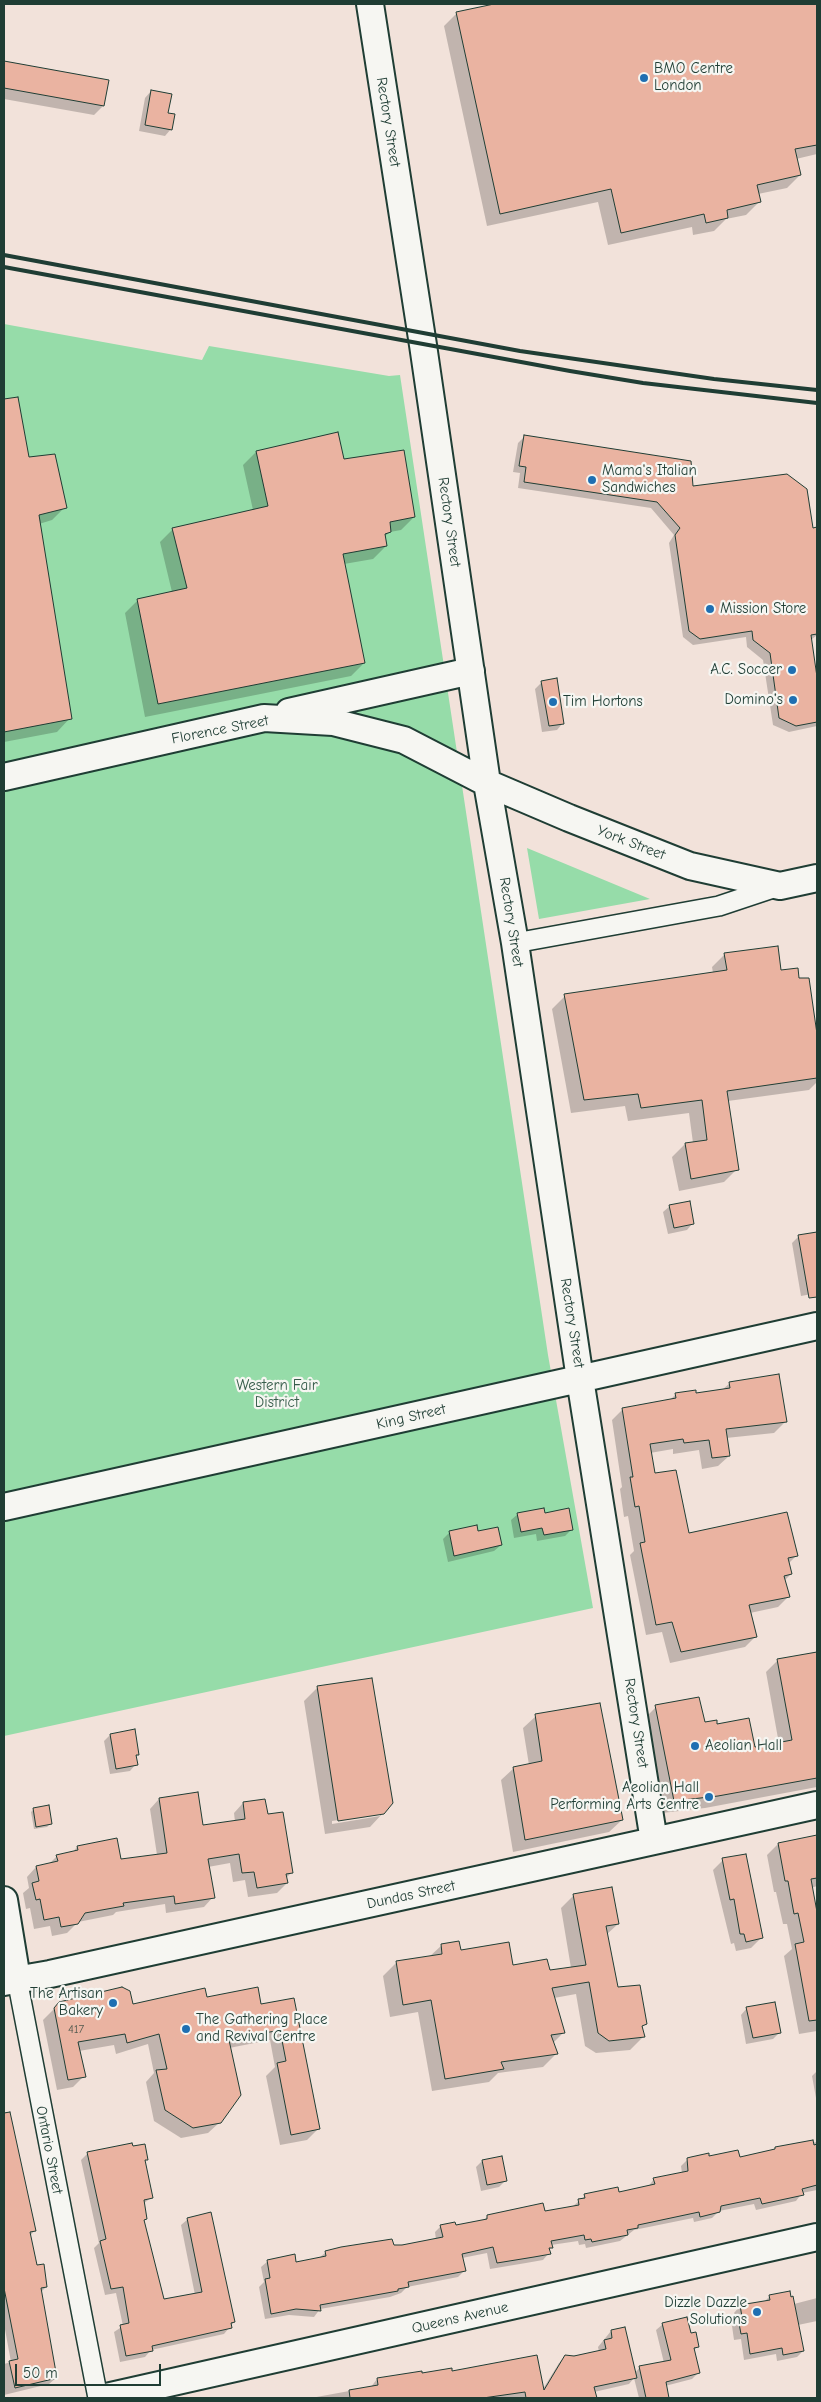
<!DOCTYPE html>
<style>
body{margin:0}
#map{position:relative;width:821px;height:2402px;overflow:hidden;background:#f2e2da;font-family:"Comic Neue",sans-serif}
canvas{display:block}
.frame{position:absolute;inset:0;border:5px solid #1f3d34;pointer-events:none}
.scale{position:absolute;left:15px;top:2364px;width:146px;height:22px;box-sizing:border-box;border:2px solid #1f3d34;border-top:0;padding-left:6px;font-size:15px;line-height:18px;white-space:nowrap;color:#1f3d34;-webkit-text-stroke:4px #f6f6f2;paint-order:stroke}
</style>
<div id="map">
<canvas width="821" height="2402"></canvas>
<div class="frame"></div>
<div class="scale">50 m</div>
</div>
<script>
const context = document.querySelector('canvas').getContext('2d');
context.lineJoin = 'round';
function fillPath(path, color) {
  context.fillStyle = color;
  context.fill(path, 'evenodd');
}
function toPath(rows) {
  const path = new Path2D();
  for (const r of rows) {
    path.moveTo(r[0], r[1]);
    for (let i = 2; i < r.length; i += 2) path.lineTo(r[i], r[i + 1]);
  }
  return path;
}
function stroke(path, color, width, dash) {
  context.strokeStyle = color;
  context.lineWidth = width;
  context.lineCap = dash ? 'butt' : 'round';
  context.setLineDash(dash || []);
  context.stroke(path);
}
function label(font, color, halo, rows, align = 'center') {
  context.font = font + ' "Comic Neue",sans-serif';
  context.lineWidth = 4.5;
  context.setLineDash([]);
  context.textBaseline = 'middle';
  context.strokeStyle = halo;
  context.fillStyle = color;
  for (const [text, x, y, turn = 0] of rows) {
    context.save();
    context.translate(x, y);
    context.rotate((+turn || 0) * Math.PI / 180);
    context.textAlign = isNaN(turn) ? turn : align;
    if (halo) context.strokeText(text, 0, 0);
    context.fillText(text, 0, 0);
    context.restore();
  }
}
const green = toPath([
 [4,324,202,360,209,346,389,376,400,375,548,1355,593,1608,4,1736],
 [527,848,650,899,539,919]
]);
const shadow = toPath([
 [500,4,817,4,817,154,796,159,800,175,787,188,758,194,759,202,746,215,726,219,714,231,693,235,692,227,608,245,598,202,487,226,444,26,457,13],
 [4,62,108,81,103,106,94,115,4,99],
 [151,91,167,114,171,129,165,136,139,131,145,98],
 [17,398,28,458,65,507,52,520,39,524,70,718,57,732,4,742,4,400],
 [525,436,692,488,812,529,817,529,817,635,811,640,817,686,817,726,789,732,773,725,763,660,747,647,746,637,693,645,683,637,669,543,674,535,651,508,518,488,520,473,513,472,518,443],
 [256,452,343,461,414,517,401,530,390,532,384,537,386,546,373,559,344,564,364,663,351,676,145,717,125,613,138,600,172,592,160,542,173,529,253,510,243,465],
 [542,682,563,723,557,730,542,732,535,689],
 [725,954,798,980,808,979,817,1042,817,1082,809,1090,728,1101,737,1169,724,1182,679,1191,672,1157,685,1144,693,1143,689,1113,628,1121,625,1106,571,1113,552,1009,565,996,713,973,712,967],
 [670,1206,693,1223,687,1230,668,1234,663,1212],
 [817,1233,817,1293,801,1296,792,1243,799,1236],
 [730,1383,785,1422,774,1433,726,1438,729,1456,718,1466,702,1469,699,1450,673,1454,673,1449,650,1453,654,1475,688,1534,797,1555,788,1564,791,1574,784,1581,788,1597,778,1607,750,1613,755,1637,745,1647,670,1663,662,1632,646,1635,630,1555,634,1551,628,1516,624,1517,620,1489,622,1487,612,1420,623,1409,669,1401,676,1394,695,1395,722,1390],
 [518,1514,572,1529,565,1536,537,1541,536,1534,514,1538,511,1520],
 [450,1532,478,1533,501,1545,494,1551,448,1562,443,1539],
 [817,1653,817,1787,705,1808,662,1813,644,1719,656,1707,704,1723,716,1725,754,1748,779,1744,766,1672,778,1660],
 [317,1688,383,1813,370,1827,325,1834,304,1701],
 [380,1814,380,1816,332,1824,332,1821],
 [536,1716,622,1820,609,1832,513,1852,501,1780,514,1768,529,1765,523,1728],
 [110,1735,138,1755,135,1757,136,1764,130,1771,110,1774,104,1741],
 [159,1799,202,1826,235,1822,234,1813,243,1803,267,1816,291,1873,286,1878,287,1883,277,1893,248,1897,245,1880,233,1882,230,1863,208,1867,213,1897,204,1907,166,1913,165,1904,116,1912,113,1915,78,1922,67,1933,52,1936,50,1926,34,1929,30,1908,26,1909,23,1893,29,1888,27,1877,36,1867,48,1865,57,1856,72,1853,77,1847,120,1861,157,1855,150,1809],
 [34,1809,50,1824,47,1827,34,1829,31,1812],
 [817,1836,817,1886,811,1888,817,1921,817,2031,799,2034,784,1956,792,1949,787,1924,783,1924,776,1892,774,1892,767,1855,778,1844],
 [723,1860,761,1938,751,1948,736,1951,734,1943,731,1944,713,1870],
 [574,1895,618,1924,606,1935,617,1989,646,2023,641,2028,643,2037,630,2050,596,2053,585,2046,576,1994,554,1998,563,2033,553,2043,556,2054,543,2067,498,2073,489,2082,432,2091,418,2012,390,2017,383,1976,396,1963,429,1957,442,1945,512,1966,549,1972,571,1968,561,1908],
 [206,1999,260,2006,293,2000,318,2129,307,2140,280,2145,266,2076,275,2067,270,2040,229,2048,220,2122,208,2133,181,2138,154,2121,146,2082,154,2073,148,2044,116,2054,114,2045,79,2051,84,2076,73,2087,57,2090,43,2020,60,2003,132,2006],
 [747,2008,780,2032,773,2039,746,2044,741,2015],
 [817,2071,817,2098,816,2098,812,2076],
 [15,2138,35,2230,30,2236,36,2267,46,2287,40,2293,56,2378,49,2384,4,2395,4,2364,11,2362,4,2324,4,2140],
 [817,2142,817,2190,802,2193,796,2201,756,2210,754,2204,719,2211,712,2218,694,2222,693,2218,634,2230,620,2241,586,2248,585,2244,579,2245,578,2241,551,2245,549,2253,543,2260,526,2263,490,2269,487,2253,462,2258,464,2271,458,2277,407,2287,401,2293,390,2297,320,2309,314,2317,289,2315,265,2319,259,2287,264,2282,261,2267,268,2261,295,2263,319,2258,326,2252,393,2246,436,2240,435,2232,441,2226,455,2227,483,2221,487,2217,544,2213,572,2207,585,2196,618,2193,648,2187,654,2179,682,2173,681,2166,688,2159,739,2158,773,2151,775,2148],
 [87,2154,147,2159,144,2162,152,2197,143,2204,146,2219,143,2222,163,2301,195,2295,181,2225,188,2219,234,2322,224,2334,151,2350,145,2357,120,2362,114,2332,123,2326,116,2293,105,2295,94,2248,99,2243,81,2160],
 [482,2161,506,2180,499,2187,481,2191,476,2167],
 [770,2296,794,2304,817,2298,817,2321,798,2325,803,2351,797,2357,777,2361,776,2354,744,2360,741,2339,734,2340,732,2326,736,2322,734,2313,740,2306,764,2302],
 [663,2324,690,2334,698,2346,693,2351,698,2373,692,2379,665,2386,668,2398,639,2398,634,2378,629,2384,594,2392,595,2398,311,2398,371,2387,377,2379,451,2372,543,2389,559,2363,565,2357,599,2352,598,2347,611,2331,635,2373,640,2367,664,2363,656,2330]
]);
const building = toPath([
 [494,4,817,4,817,145,795,149,801,175,757,185,761,202,727,210,728,218,706,223,704,214,621,233,611,189,500,214,456,12,494,4],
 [4,61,109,80,104,106,4,88,4,61],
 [151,90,172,94,168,113,175,114,172,130,145,125,151,90],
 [18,397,29,457,55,454,67,508,39,515,72,719,4,732,4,399,18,397],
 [338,432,344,459,404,450,415,517,390,522,391,532,385,534,387,546,343,554,365,663,158,704,137,599,187,588,172,528,268,506,256,451,338,432],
 [524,435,691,461,693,486,787,474,807,489,813,528,817,527,817,634,811,635,817,677,817,722,796,726,779,718,770,653,753,640,752,631,700,639,689,631,675,535,680,528,657,502,524,482,526,467,519,466,524,435],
 [557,678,564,724,549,726,541,681,557,678],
 [778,946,781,970,798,968,799,978,809,978,817,1034,817,1078,727,1091,739,1170,691,1179,685,1143,707,1140,702,1100,641,1108,638,1094,584,1100,564,994,727,970,724,953,778,946],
 [690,1201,694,1224,674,1228,669,1205,690,1201],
 [817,1232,817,1297,809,1298,798,1235,817,1232],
 [779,1374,787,1422,726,1429,730,1456,712,1458,709,1440,684,1443,683,1439,650,1444,655,1473,676,1470,689,1533,787,1512,798,1556,788,1558,792,1574,784,1576,790,1597,749,1605,757,1637,681,1652,672,1622,656,1625,640,1543,645,1542,639,1506,635,1507,630,1477,633,1477,622,1408,676,1398,675,1393,696,1390,696,1393,730,1388,729,1382,779,1374],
 [544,1508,545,1513,569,1508,573,1530,544,1535,542,1528,521,1532,517,1513,544,1508],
 [477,1525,478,1531,498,1527,502,1545,454,1556,449,1531,477,1525],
 [817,1652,817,1778,718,1796,674,1801,655,1705,699,1697,705,1722,717,1720,717,1724,749,1718,755,1747,792,1740,777,1659,817,1652],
 [372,1678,393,1803,384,1814,338,1821,317,1686,372,1678],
 [600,1703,623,1820,525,1840,513,1767,542,1761,535,1714,600,1703],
 [135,1729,139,1755,136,1755,138,1765,116,1769,110,1734,135,1729],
 [198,1792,203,1825,245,1819,243,1802,265,1799,268,1814,283,1812,293,1873,286,1874,288,1883,257,1888,254,1872,242,1873,239,1854,208,1859,215,1898,175,1904,174,1896,123,1903,124,1906,85,1913,78,1924,61,1927,59,1917,44,1920,40,1899,36,1900,32,1883,39,1881,36,1866,58,1861,56,1855,78,1850,77,1846,117,1838,121,1859,167,1853,159,1798,198,1792],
 [49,1805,52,1824,36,1827,33,1808,49,1805],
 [817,1835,817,1878,811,1879,817,1912,817,2020,809,2021,795,1944,804,1942,798,1913,794,1914,788,1881,785,1881,778,1843,817,1835],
 [746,1854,763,1938,746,1942,744,1934,740,1934,734,1899,730,1900,722,1858,746,1854],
 [612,1887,619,1924,606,1926,618,1987,640,1985,647,2024,642,2026,645,2037,609,2041,598,2033,589,1982,552,1988,565,2033,551,2035,558,2054,501,2062,504,2069,445,2079,431,2000,403,2005,396,1961,442,1954,441,1944,459,1941,461,1950,509,1942,513,1965,547,1959,550,1970,586,1965,573,1894,612,1887],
 [122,1987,130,1991,133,2004,205,1988,207,1997,258,1987,261,2004,294,1998,320,2129,291,2135,277,2063,286,2061,280,2030,229,2040,241,2095,221,2123,193,2128,165,2110,156,2070,167,2069,159,2034,127,2043,125,2034,78,2042,86,2077,68,2080,54,2008,59,2002,122,1987],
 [775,2002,781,2033,753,2038,746,2007,775,2002],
 [10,2112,36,2231,30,2232,37,2265,44,2264,47,2287,41,2288,57,2378,15,2388,9,2361,18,2359,4,2288,4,2113,10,2112],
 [813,2140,814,2145,817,2144,817,2185,802,2189,804,2195,762,2204,760,2198,721,2206,720,2212,700,2217,699,2212,638,2225,638,2228,627,2230,628,2235,592,2242,591,2239,585,2240,584,2235,551,2241,553,2248,549,2248,551,2254,534,2257,497,2263,493,2247,462,2254,466,2271,408,2282,409,2287,398,2289,398,2291,320,2305,321,2311,296,2309,271,2314,265,2279,270,2278,267,2260,295,2254,296,2262,326,2256,325,2251,341,2247,392,2239,394,2245,402,2245,443,2237,440,2225,455,2222,456,2225,487,2219,487,2215,543,2203,545,2211,579,2205,578,2199,585,2198,584,2194,618,2187,619,2192,655,2184,653,2178,688,2171,687,2158,691,2157,709,2153,709,2156,738,2150,740,2157,775,2149,775,2147,813,2140],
 [132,2143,133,2146,145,2144,148,2160,145,2160,153,2198,144,2200,147,2219,144,2220,164,2299,202,2292,187,2218,211,2212,235,2322,231,2323,232,2328,152,2346,153,2351,126,2356,120,2325,129,2323,123,2287,111,2289,100,2241,106,2239,87,2152,132,2143],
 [502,2156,507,2181,487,2185,482,2160,502,2156],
 [790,2291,791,2297,793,2296,804,2351,783,2355,782,2348,750,2354,747,2333,741,2334,738,2318,742,2317,740,2305,770,2300,769,2295,790,2291],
 [687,2317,691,2333,696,2332,699,2347,694,2348,700,2373,666,2382,669,2398,646,2398,639,2366,671,2360,662,2323,687,2317],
 [625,2327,637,2378,594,2387,597,2398,526,2398,525,2392,483,2398,350,2398,349,2390,378,2385,377,2378,422,2371,422,2373,452,2368,452,2371,537,2355,544,2390,565,2355,574,2356,606,2349,604,2340,612,2338,611,2330,625,2327]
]);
const street = toPath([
 [515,943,719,906,779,886],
 [17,1979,98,2398]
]);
const secondary = toPath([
 [370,4,423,345,487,783,515,943,580,1379,654,1841],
 [289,712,471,671],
 [4,777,264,718,333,722,404,740,487,783,569,818,690,866,780,886,817,878],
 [4,1507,817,1326],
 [4,1900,17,1979],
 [4,1982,50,1974,817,1805],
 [102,2398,817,2237]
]);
const rail = toPath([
 [4,255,520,351,714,379,817,390],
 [4,267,570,371,643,383,817,403]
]);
const markers = [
 [644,78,5,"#1f6fb2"],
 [592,480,5,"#1f6fb2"],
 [710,609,5,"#1f6fb2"],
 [792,670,5,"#1f6fb2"],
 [793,700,5,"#1f6fb2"],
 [553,702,5,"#1f6fb2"],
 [695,1746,5,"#1f6fb2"],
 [709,1797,5,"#1f6fb2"],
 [113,2003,5,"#1f6fb2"],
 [186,2029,5,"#1f6fb2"],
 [757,2312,5,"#1f6fb2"]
];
const numberNames = [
 ["417",76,2030]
];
const poiNames = [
 ["BMO Centre",654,69],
 ["London",654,86],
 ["Mama's Italian",602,471],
 ["Sandwiches",602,488],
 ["Mission Store",720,609],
 ["A.C. Soccer",782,670,"right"],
 ["Domino's",783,700,"right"],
 ["Tim Hortons",563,702],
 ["Aeolian Hall",705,1746],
 ["Aeolian Hall",699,1788,"right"],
 ["Performing Arts Centre",699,1805,"right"],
 ["The Artisan",103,1994,"right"],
 ["Bakery",103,2011,"right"],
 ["The Gathering Place",196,2020],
 ["and Revival Centre",196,2037],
 ["Dizzle Dazzle",747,2303,"right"],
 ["Solutions",747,2320,"right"]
];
const streetNames = [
 ["Rectory Street",388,122,81],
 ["Rectory Street",449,522,82],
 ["Florence Street",220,730,-11],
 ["York Street",631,843,21],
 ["Rectory Street",511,922,81],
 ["Rectory Street",572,1323,81],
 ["King Street",411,1417,-13],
 ["Rectory Street",636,1723,81],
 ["Dundas Street",411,1895,-12],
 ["Ontario Street",49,2150,79],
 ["Queens Avenue",460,2318,-13]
];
const parkNames = [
 ["Western Fair",277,1386],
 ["District",277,1403]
];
fillPath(green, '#96dca9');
fillPath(shadow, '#0003');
fillPath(building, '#eab3a1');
stroke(building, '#1f3d34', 1);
stroke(street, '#1f3d34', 22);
stroke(secondary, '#1f3d34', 30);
stroke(street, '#f6f6f2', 19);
stroke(secondary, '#f6f6f2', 26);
stroke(rail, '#1f3d34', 4);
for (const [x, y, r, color] of markers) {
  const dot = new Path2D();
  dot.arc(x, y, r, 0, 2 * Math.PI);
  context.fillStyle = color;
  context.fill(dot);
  stroke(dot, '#f6f6f2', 2);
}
label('12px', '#525a4f', null, numberNames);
label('15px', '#1f3d34', '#f6f6f2', poiNames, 'left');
label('15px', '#1f3d34', '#f6f6f2', streetNames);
label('15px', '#375d4b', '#f6f6f2', parkNames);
</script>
